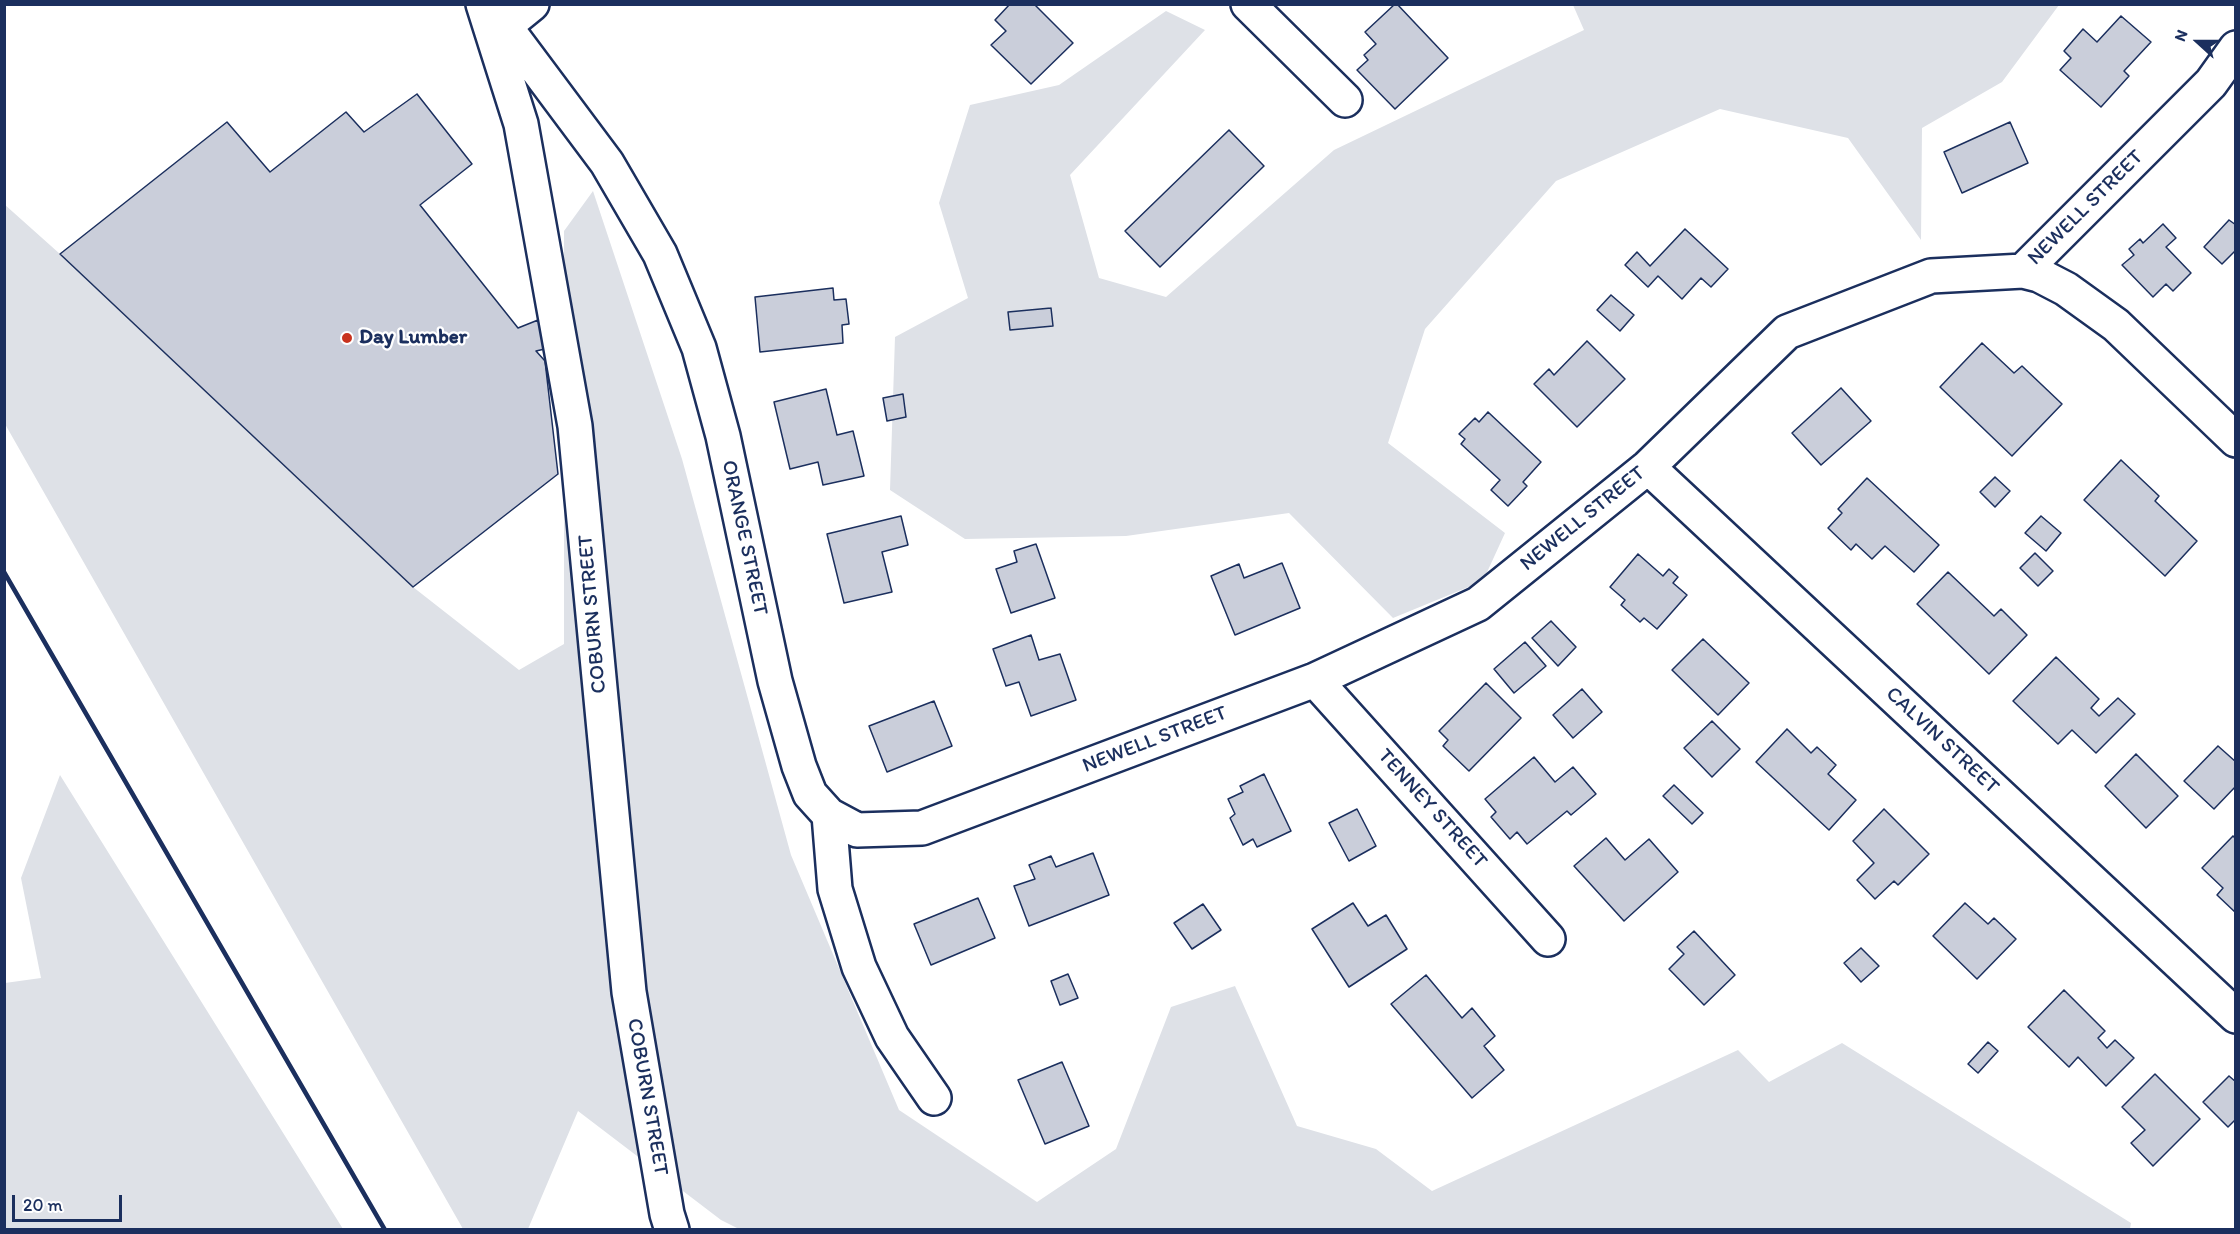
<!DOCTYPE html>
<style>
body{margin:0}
#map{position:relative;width:2240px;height:1234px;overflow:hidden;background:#fff;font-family:Itim,sans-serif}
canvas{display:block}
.frame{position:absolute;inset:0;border:6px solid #1b2f5e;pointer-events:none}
.north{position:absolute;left:2168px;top:12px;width:60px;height:60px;-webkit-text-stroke:4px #fff;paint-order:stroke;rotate:291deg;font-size:16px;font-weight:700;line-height:24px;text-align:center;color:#1b2f5e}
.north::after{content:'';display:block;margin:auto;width:21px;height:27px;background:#1b2f5e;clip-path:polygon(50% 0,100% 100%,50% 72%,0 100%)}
.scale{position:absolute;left:12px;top:1195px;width:110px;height:27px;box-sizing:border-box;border:3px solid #1b2f5e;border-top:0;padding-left:8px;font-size:18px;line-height:21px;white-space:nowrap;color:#1b2f5e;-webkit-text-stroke:4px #fff;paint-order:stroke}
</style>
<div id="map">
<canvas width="2240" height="1234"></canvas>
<div class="frame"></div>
<div class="north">N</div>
<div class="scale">20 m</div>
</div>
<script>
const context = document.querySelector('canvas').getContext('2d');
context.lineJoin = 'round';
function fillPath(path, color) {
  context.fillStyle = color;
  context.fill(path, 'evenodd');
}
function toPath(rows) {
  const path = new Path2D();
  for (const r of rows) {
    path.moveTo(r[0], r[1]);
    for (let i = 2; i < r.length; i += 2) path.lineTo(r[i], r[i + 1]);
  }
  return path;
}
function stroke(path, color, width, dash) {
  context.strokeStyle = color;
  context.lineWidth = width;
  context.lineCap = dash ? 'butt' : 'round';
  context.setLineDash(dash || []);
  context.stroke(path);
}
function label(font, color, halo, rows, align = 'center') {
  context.font = font + ' Itim,sans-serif';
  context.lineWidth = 4.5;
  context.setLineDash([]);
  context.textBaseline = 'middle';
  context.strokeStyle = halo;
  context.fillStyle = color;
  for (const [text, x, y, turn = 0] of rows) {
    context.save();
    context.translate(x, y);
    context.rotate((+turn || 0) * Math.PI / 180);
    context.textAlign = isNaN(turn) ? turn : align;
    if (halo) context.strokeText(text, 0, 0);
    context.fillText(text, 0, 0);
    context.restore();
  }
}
const green = toPath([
 [1573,5,2059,5,2002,82,1922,128,1921,240,1848,138,1720,109,1556,181,1425,329,1388,443,1505,533,1483,581,1393,618,1289,513,1126,536,965,539,890,490,895,337,968,298,939,203,970,105,1059,85,1166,11,1205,30,1070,175,1099,278,1166,297,1334,150,1584,30],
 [593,191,682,459,791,855,899,1110,1037,1202,1116,1149,1171,1007,1235,986,1297,1126,1376,1149,1432,1191,1738,1050,1769,1082,1842,1043,2131,1223,2130,1229,739,1229,721,1220,578,1111,528,1229,463,1229,5,424,4,204,60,254,413,587,519,670,564,644,564,231],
 [60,775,343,1229,5,1229,5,983,41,978,21,878]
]);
const building = toPath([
 [1010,4,1034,4,1073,43,1031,84,991,45,1006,31,995,20,1010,4],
 [1395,4,1397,4,1448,58,1395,109,1357,70,1368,60,1364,55,1376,44,1365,32,1395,4],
 [2121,16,2151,42,2124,71,2129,76,2101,107,2060,70,2071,58,2064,51,2083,29,2097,42,2121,16],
 [417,94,472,164,420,205,518,328,538,320,549,348,536,351,545,361,558,474,413,587,60,254,227,122,270,172,346,112,364,132,417,94],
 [2010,122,2028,163,1962,193,1944,152,2010,122],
 [1229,130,1264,166,1160,267,1125,231,1229,130],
 [2229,220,2236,225,2236,250,2222,264,2204,247,2229,220],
 [2163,224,2176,238,2166,247,2191,273,2173,291,2166,284,2153,297,2122,265,2134,255,2129,249,2140,239,2143,243,2163,224],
 [1685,229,1728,269,1711,287,1701,278,1682,299,1658,276,1648,287,1625,265,1637,252,1650,266,1685,229],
 [833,288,834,300,846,299,849,324,842,325,843,343,760,352,755,297,833,288],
 [1611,295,1634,315,1620,331,1597,310,1611,295],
 [1051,308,1053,326,1010,330,1008,312,1051,308],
 [1587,341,1625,379,1577,427,1534,384,1549,369,1554,375,1587,341],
 [1982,343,2014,373,2022,366,2062,404,2012,456,1940,387,1982,343],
 [1841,388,1871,421,1821,465,1792,433,1841,388],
 [826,389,837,435,853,431,864,476,823,485,818,462,790,469,774,402,826,389],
 [903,394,906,417,887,421,883,398,903,394],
 [1488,412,1541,462,1523,482,1527,486,1508,506,1491,490,1500,480,1461,444,1465,439,1459,434,1475,418,1479,422,1488,412],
 [2121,460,2159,496,2155,501,2197,541,2165,576,2084,500,2121,460],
 [1995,477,2010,491,1995,507,1980,492,1995,477],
 [1867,478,1939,545,1914,572,1885,546,1872,559,1856,544,1851,550,1828,528,1842,513,1838,509,1867,478],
 [901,516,908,545,882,552,892,592,844,603,827,534,901,516],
 [2041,516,2061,533,2046,551,2025,533,2041,516],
 [1036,544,1055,598,1011,613,996,569,1017,562,1014,551,1036,544],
 [2035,553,2053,571,2038,586,2020,568,2035,553],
 [1638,554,1663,576,1669,569,1678,577,1673,583,1687,595,1657,629,1644,618,1640,622,1621,605,1625,600,1610,587,1638,554],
 [1282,563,1300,608,1235,635,1211,576,1239,564,1244,578,1282,563],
 [1948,572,1994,616,2001,609,2027,635,1989,674,1917,604,1948,572],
 [1551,621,1576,647,1558,666,1532,638,1551,621],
 [1031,635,1039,660,1060,654,1076,700,1031,716,1019,682,1006,686,993,649,1031,635],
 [1703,639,1749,683,1718,715,1672,670,1703,639],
 [1525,642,1546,666,1514,693,1494,669,1525,642],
 [2056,657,2099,699,2091,708,2099,716,2118,698,2135,714,2096,753,2072,730,2058,744,2013,701,2056,657],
 [1486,683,1521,718,1469,771,1443,746,1448,740,1439,731,1486,683],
 [1582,689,1602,712,1573,738,1553,715,1582,689],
 [934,701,952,746,887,772,869,726,934,701],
 [1712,721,1740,749,1712,777,1684,748,1712,721],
 [1787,729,1811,753,1817,747,1836,765,1828,774,1856,800,1829,830,1756,762,1787,729],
 [2218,746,2236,762,2236,786,2214,809,2184,781,2218,746],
 [2136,754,2178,796,2146,828,2105,786,2136,754],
 [1534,757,1555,782,1573,767,1596,794,1571,815,1567,811,1527,844,1517,832,1510,839,1491,817,1496,812,1485,799,1534,757],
 [1264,774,1291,831,1257,847,1253,839,1243,845,1230,818,1235,814,1228,799,1243,792,1240,786,1264,774],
 [1674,785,1703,813,1692,824,1663,796,1674,785],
 [1357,809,1376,846,1349,861,1329,823,1357,809],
 [1884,809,1929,854,1898,885,1894,881,1875,899,1857,880,1874,863,1853,841,1884,809],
 [2233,836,2236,839,2236,913,2217,895,2223,888,2202,868,2233,836],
 [1606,838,1625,860,1649,839,1678,872,1624,921,1574,866,1606,838],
 [1093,853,1109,895,1029,926,1014,886,1035,879,1029,865,1051,856,1056,867,1093,853],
 [978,898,995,938,931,965,914,924,978,898],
 [1353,903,1368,926,1386,915,1407,949,1349,987,1312,929,1353,903],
 [1965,903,1988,924,1994,918,2016,939,1977,979,1933,936,1965,903],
 [1203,904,1221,930,1192,949,1174,923,1203,904],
 [1694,931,1735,975,1704,1005,1669,969,1684,954,1677,947,1694,931],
 [1861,948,1879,966,1861,982,1844,963,1861,948],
 [1068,974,1078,998,1060,1005,1051,981,1068,974],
 [1426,975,1462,1018,1472,1008,1495,1036,1484,1046,1504,1070,1472,1098,1391,1004,1426,975],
 [2064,990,2105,1031,2098,1038,2107,1048,2115,1040,2134,1058,2106,1086,2078,1057,2069,1067,2028,1027,2064,990],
 [1988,1042,1998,1051,1978,1073,1968,1064,1988,1042],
 [1062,1062,1089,1126,1045,1144,1018,1080,1062,1062],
 [2155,1074,2200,1119,2153,1166,2131,1143,2145,1130,2122,1107,2155,1074],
 [2229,1076,2236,1082,2236,1119,2228,1127,2203,1102,2229,1076]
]);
const minor = toPath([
 [483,4,521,124,575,426,629,992,667,1214,672,1230],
 [1248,4,1345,100],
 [495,13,607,163,660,254,699,348,723,436,775,681,799,766,810,794,829,815,835,889,859,967,892,1037,934,1098],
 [505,26,532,4],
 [2023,271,2039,275,2066,289,2116,325,2236,440],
 [1648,467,2236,1016],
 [1315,680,1548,939],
 [829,815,857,830,922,828,1315,680,1478,604,1648,467,1787,332,1931,276,2023,271,2211,83,2236,48]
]);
const rail = toPath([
 [4,572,385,1230]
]);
const markers = [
 [347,338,6,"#c8321e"]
];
const streetNames = [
 ["NEWELL STREET",2086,208,-45],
 ["NEWELL STREET",1583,519,-39],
 ["ORANGE STREET",744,538,78],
 ["COBURN STREET",593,614,-95],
 ["NEWELL STREET",1155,740,-21],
 ["CALVIN STREET",1942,741,43],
 ["TENNEY STREET",1432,809,48],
 ["COBURN STREET",647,1097,80]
];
const poiNames = [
 ["Day Lumber",359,338]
];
fillPath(green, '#dee1e7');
fillPath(building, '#caceda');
stroke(building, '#1b2f5e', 1.5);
stroke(minor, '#1b2f5e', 38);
stroke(minor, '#fff', 33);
stroke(rail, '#1b2f5e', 4.5);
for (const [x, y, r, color] of markers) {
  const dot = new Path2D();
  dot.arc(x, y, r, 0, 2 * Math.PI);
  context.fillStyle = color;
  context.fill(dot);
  stroke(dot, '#fff', 2);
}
label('21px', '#1b2f5e', '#fff', streetNames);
label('bold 21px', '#1b2f5e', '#fff', poiNames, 'left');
</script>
